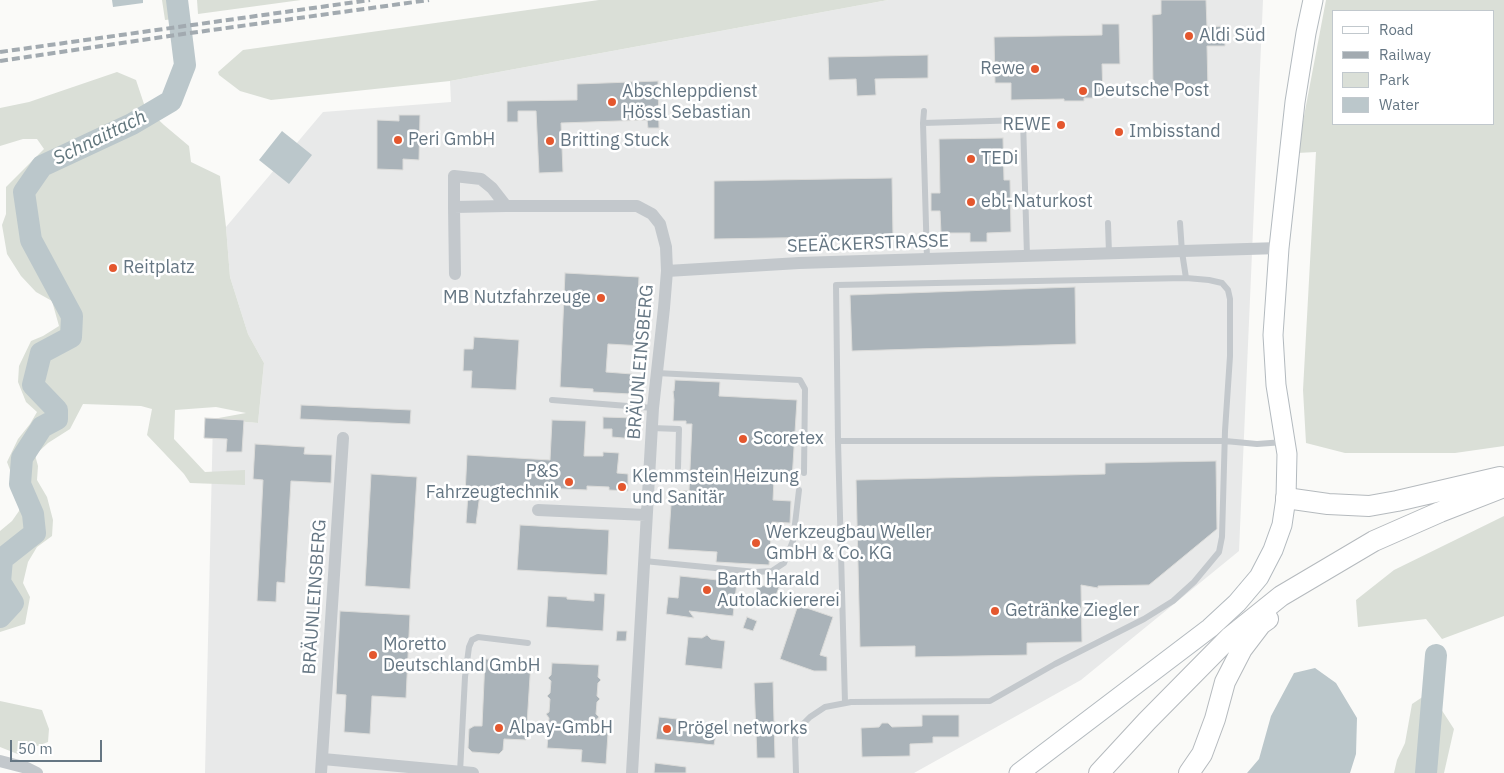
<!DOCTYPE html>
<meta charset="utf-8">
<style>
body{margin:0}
#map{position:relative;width:1504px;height:773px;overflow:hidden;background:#fafaf8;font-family:"IBM Plex Sans",sans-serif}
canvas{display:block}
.legend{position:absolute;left:1332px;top:10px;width:162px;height:115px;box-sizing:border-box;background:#fff;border:1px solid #c1c8cd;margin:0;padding:6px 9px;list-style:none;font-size:15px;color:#657683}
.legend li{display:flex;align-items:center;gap:10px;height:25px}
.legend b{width:25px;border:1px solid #c1c8cd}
.scale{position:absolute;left:10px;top:740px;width:92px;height:22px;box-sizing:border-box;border:2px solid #657683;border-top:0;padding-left:6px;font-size:15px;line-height:18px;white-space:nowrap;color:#657683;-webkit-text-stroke:4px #fff;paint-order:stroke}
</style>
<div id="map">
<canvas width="1504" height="773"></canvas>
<ul class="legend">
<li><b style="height:6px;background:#fff"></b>Road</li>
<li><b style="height:6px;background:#a2aab0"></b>Railway</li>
<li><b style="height:14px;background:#dadfd7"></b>Park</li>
<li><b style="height:14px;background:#bbc7cb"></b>Water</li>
</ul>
<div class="scale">50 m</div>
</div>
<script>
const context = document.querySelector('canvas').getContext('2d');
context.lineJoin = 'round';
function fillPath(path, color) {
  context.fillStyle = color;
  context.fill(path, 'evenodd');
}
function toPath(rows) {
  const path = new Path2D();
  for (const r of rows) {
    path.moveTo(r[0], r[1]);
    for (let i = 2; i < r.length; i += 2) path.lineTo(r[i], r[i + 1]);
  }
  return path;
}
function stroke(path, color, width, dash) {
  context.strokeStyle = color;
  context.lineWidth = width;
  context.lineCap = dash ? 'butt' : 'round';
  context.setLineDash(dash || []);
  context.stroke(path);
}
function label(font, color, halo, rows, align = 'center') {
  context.font = font + ' "IBM Plex Sans",sans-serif';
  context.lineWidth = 5;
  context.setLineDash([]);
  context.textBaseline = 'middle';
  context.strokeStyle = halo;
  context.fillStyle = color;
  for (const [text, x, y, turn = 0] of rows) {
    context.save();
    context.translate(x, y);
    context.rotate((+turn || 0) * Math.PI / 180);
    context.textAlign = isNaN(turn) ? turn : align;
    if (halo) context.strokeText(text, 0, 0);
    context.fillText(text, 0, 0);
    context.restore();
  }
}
const built = toPath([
 [888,0,1263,0,1239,551,1081,680,914,773,205,773,213,419,258,423,264,363,248,334,230,277,226,227,323,112,451,102,450,81]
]);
const green = toPath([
 [162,0,186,0,183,18,165,20],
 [197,0,301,0,198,14],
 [599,0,888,0,450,81,271,100,240,91,219,75,218,72,243,50],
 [1326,0,1504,0,1504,446,1455,453,1345,453,1306,443,1303,390,1316,152,1297,153],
 [1333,11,1493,11,1493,124,1333,124],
 [117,72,136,80,145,107,164,125,189,146,191,162,220,176,226,227,230,277,248,334,264,363,258,423,213,419,246,413,216,407,175,410,174,439,205,472,245,470,245,485,190,483,184,474,147,435,152,409,141,406,83,404,70,429,48,443,35,455,38,466,37,480,47,497,53,520,52,536,37,547,28,562,23,583,30,597,25,624,0,632,0,531,12,521,19,511,20,496,7,462,18,439,30,424,37,412,26,402,18,382,19,366,31,341,43,336,59,326,52,301,36,292,21,276,7,254,2,225,6,214,6,187,44,149,37,139,23,139,0,146,0,108,29,102],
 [1504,516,1504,616,1442,639,1426,619,1358,627,1356,600,1394,570],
 [1430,692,1454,729,1444,773,1394,773,1397,760,1405,743,1412,704],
 [0,701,42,710,49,729,48,742,24,751,20,755,0,747]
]);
const water = toPath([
 [112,0,143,0,143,3,113,7],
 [282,131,312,155,289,184,259,160],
 [1315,668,1336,683,1357,718,1356,754,1350,773,1247,773,1259,759,1271,716,1294,673]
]);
const river = toPath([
 [0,617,13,603,0,582,2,559,35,533,33,514,20,484,22,458,42,427,57,419,57,410,33,385,41,353,71,337,72,316,31,240,24,192,42,166,132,124,171,101,185,65,177,0],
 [1426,773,1436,655]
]);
const building = toPath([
 [1161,0,1206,0,1207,27,1225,26,1225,46,1207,46,1208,90,1162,91,1162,89,1153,89,1152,15,1161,14,1161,0],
 [1102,24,1119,24,1120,64,1102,64,1103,98,1084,98,1084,101,1064,101,1064,99,1011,100,1011,83,995,83,994,37,1102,35,1102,24],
 [928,55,928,78,875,79,876,95,857,96,856,79,829,80,828,57,928,55],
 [658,81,659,128,648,128,647,120,561,123,563,172,539,173,536,111,518,111,518,122,507,122,507,101,577,100,577,84,658,81],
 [399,115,420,115,419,160,403,159,403,170,377,169,377,120,399,121,399,115],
 [1003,138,1004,180,1010,180,1011,232,987,233,987,242,970,242,970,233,941,233,940,211,931,211,931,193,940,193,939,139,1003,138],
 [892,178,893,236,714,239,714,181,892,178],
 [565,273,639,277,637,321,645,322,643,346,608,344,606,372,632,374,631,394,593,392,593,389,560,387,565,273],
 [1075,287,1076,344,852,351,850,295,1075,287],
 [474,337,519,340,516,390,471,388,472,371,463,371,464,349,473,349,474,337],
 [675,380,720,382,719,396,797,400,792,480,774,479,773,500,791,501,790,523,772,522,769,565,716,562,717,552,668,549,672,490,689,491,692,424,686,424,686,421,673,421,674,400,673,391,674,391,675,380],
 [301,405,411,410,410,424,300,419,301,405],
 [603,417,635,418,634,439,612,437,612,429,603,429,603,417],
 [205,418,244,420,242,452,226,452,227,439,204,438,205,418],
 [552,420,586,421,584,456,603,456,603,452,619,453,617,473,628,474,628,491,609,490,609,487,587,486,587,490,543,488,542,498,480,494,476,524,466,523,468,494,465,494,467,455,550,460,552,420],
 [255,444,305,447,304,454,332,455,331,483,291,481,285,583,277,582,276,602,257,601,263,480,253,479,255,444],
 [1216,461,1217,529,1149,585,1098,586,1098,588,1081,585,1082,642,1027,643,1027,655,915,657,915,646,860,647,856,480,1105,474,1105,463,1216,461],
 [371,474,417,477,410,589,365,586,371,474],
 [520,525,609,530,607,575,517,570,520,525],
 [680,576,737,582,733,616,689,611,694,618,666,614,668,597,678,598,680,576],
 [769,580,781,582,773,603,754,596,758,585,767,586,769,580],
 [594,593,605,594,603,631,546,627,548,596,567,597,567,599,594,601,594,593],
 [798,605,833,617,820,655,827,657,827,671,814,671,780,659,798,605],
 [340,611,410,615,406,698,372,696,370,734,344,732,346,695,336,694,340,611],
 [747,617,757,621,753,631,743,628,747,617],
 [617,631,627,631,626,641,616,641,617,631],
 [707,635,711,639,725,641,722,669,685,665,688,637,702,638,707,635],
 [485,659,531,661,526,740,504,739,503,750,499,754,472,752,468,748,469,729,474,726,482,726,485,659],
 [552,663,599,665,598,677,601,680,598,683,597,696,600,699,597,702,596,714,599,717,583,731,608,733,606,764,581,762,582,750,547,748,548,736,545,733,548,730,549,718,546,714,549,712,550,699,547,696,550,693,551,681,548,678,551,675,552,663],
 [773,682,775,758,757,758,754,683,773,682],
 [922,715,959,715,959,737,933,737,933,743,910,744,910,756,862,757,861,728,879,727,882,723,888,723,892,727,922,726,922,715],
 [659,717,677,719,676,730,716,734,714,745,656,739,659,717],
 [655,763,686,767,686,773,654,773,655,763]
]);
const service = toPath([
 [923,123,924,111],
 [1108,223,1109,254],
 [927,259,923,123,1023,120,1027,256],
 [656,373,800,380,805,389,804,473],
 [552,400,653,408],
 [652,428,679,429,678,468],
 [838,441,836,285,1186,278],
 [644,561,756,572,772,571,784,563,793,541,799,490],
 [845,703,838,441,1225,441,1257,444,1284,442],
 [460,772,465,677,469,647,472,640,478,637,528,643],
 [796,773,795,739,799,728,810,717,825,707,851,702,990,701,1055,664,1144,619,1173,601,1194,582,1219,552,1222,537,1225,431,1230,356,1230,299,1228,290,1222,283,1209,280,1186,278,1182,252,1180,223]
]);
const minor = toPath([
 [454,176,481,179,492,188,506,206,454,207,454,176],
 [506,206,637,206,652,214,660,224,666,247,667,271,664,308,653,408,632,773],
 [454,207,455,274],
 [667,271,799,263,1279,248],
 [538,510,646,515],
 [323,759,473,773],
 [0,761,27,768,37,773],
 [321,773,343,438]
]);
const secondary = toPath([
 [1019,773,1210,628,1237,603,1259,577,1273,550,1282,525,1286,498,1287,454,1276,385,1273,335,1279,248,1295,102,1306,33,1313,0]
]);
const primary = toPath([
 [1286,498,1328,504,1369,506,1397,501,1500,477],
 [1099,773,1147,721,1230,637,1281,596,1374,541,1440,512,1504,487],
 [1189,773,1202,754,1215,719,1225,682,1242,649,1261,624,1268,619]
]);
const rail = toPath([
 [0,52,370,0],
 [0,61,183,34,429,0]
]);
const markers = [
 [1189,36,5,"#e4572e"],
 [1035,69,5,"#e4572e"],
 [1083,91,5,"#e4572e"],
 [612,102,5,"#e4572e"],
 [1061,125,5,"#e4572e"],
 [1119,132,5,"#e4572e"],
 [398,140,5,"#e4572e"],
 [550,141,5,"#e4572e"],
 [971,159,5,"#e4572e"],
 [971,202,5,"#e4572e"],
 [113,268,5,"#e4572e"],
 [601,298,5,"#e4572e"],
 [743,439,5,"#e4572e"],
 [569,482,5,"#e4572e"],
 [622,487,5,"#e4572e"],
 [756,543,5,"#e4572e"],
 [707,590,5,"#e4572e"],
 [995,611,5,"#e4572e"],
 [373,655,5,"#e4572e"],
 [499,728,5,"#e4572e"],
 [667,729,5,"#e4572e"]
];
const poiNames = [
 ["Aldi Süd",1199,36],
 ["Rewe",1025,69,"right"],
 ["Deutsche Post",1093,91],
 ["Abschleppdienst",622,92],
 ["Hössl Sebastian",622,113],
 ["REWE",1051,125,"right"],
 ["Imbisstand",1129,132],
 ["Peri GmbH",408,140],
 ["Britting Stuck",560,141],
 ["TEDi",981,159],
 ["ebl-Naturkost",981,202],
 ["Reitplatz",123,268],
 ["MB Nutzfahrzeuge",591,298,"right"],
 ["Scoretex",753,439],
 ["P&S",559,472,"right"],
 ["Fahrzeugtechnik",559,493,"right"],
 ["Klemmstein Heizung",632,477],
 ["und Sanitär",632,498],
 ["Werkzeugbau Weller",766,533],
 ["GmbH & Co. KG",766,554],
 ["Barth Harald",717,580],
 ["Autolackiererei",717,601],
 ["Getränke Ziegler",1005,611],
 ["Moretto",383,645],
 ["Deutschland GmbH",383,666],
 ["Alpay-GmbH",509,728],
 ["Prögel networks",677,729]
];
const streetNames = [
 ["SEEÄCKERSTRASSE",868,244,-2],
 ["BRÄUNLEINSBERG",641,362,-85],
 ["BRÄUNLEINSBERG",315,597,-86]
];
const waterNames = [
 ["Schnaittach",100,138,-26]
];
fillPath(built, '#e8e9e9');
fillPath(green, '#dadfd7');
fillPath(water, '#bbc7cb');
stroke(river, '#bbc7cb', 22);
fillPath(building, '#aab3b9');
stroke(building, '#dcdcda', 1);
stroke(secondary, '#b3babf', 21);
stroke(primary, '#b5babe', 22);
stroke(service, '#c3c8cc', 6);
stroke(minor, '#c3c8cc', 12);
stroke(secondary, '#fff', 19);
stroke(primary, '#fff', 20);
stroke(rail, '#a2aab0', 4, [8, 4]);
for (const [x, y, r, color] of markers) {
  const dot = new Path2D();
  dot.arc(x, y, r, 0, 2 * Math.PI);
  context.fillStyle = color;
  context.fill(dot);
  stroke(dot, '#fff', 2);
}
label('18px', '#657683', '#fff', poiNames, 'left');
label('18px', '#657683', '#fff', streetNames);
label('italic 19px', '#60757c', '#fff', waterNames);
</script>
